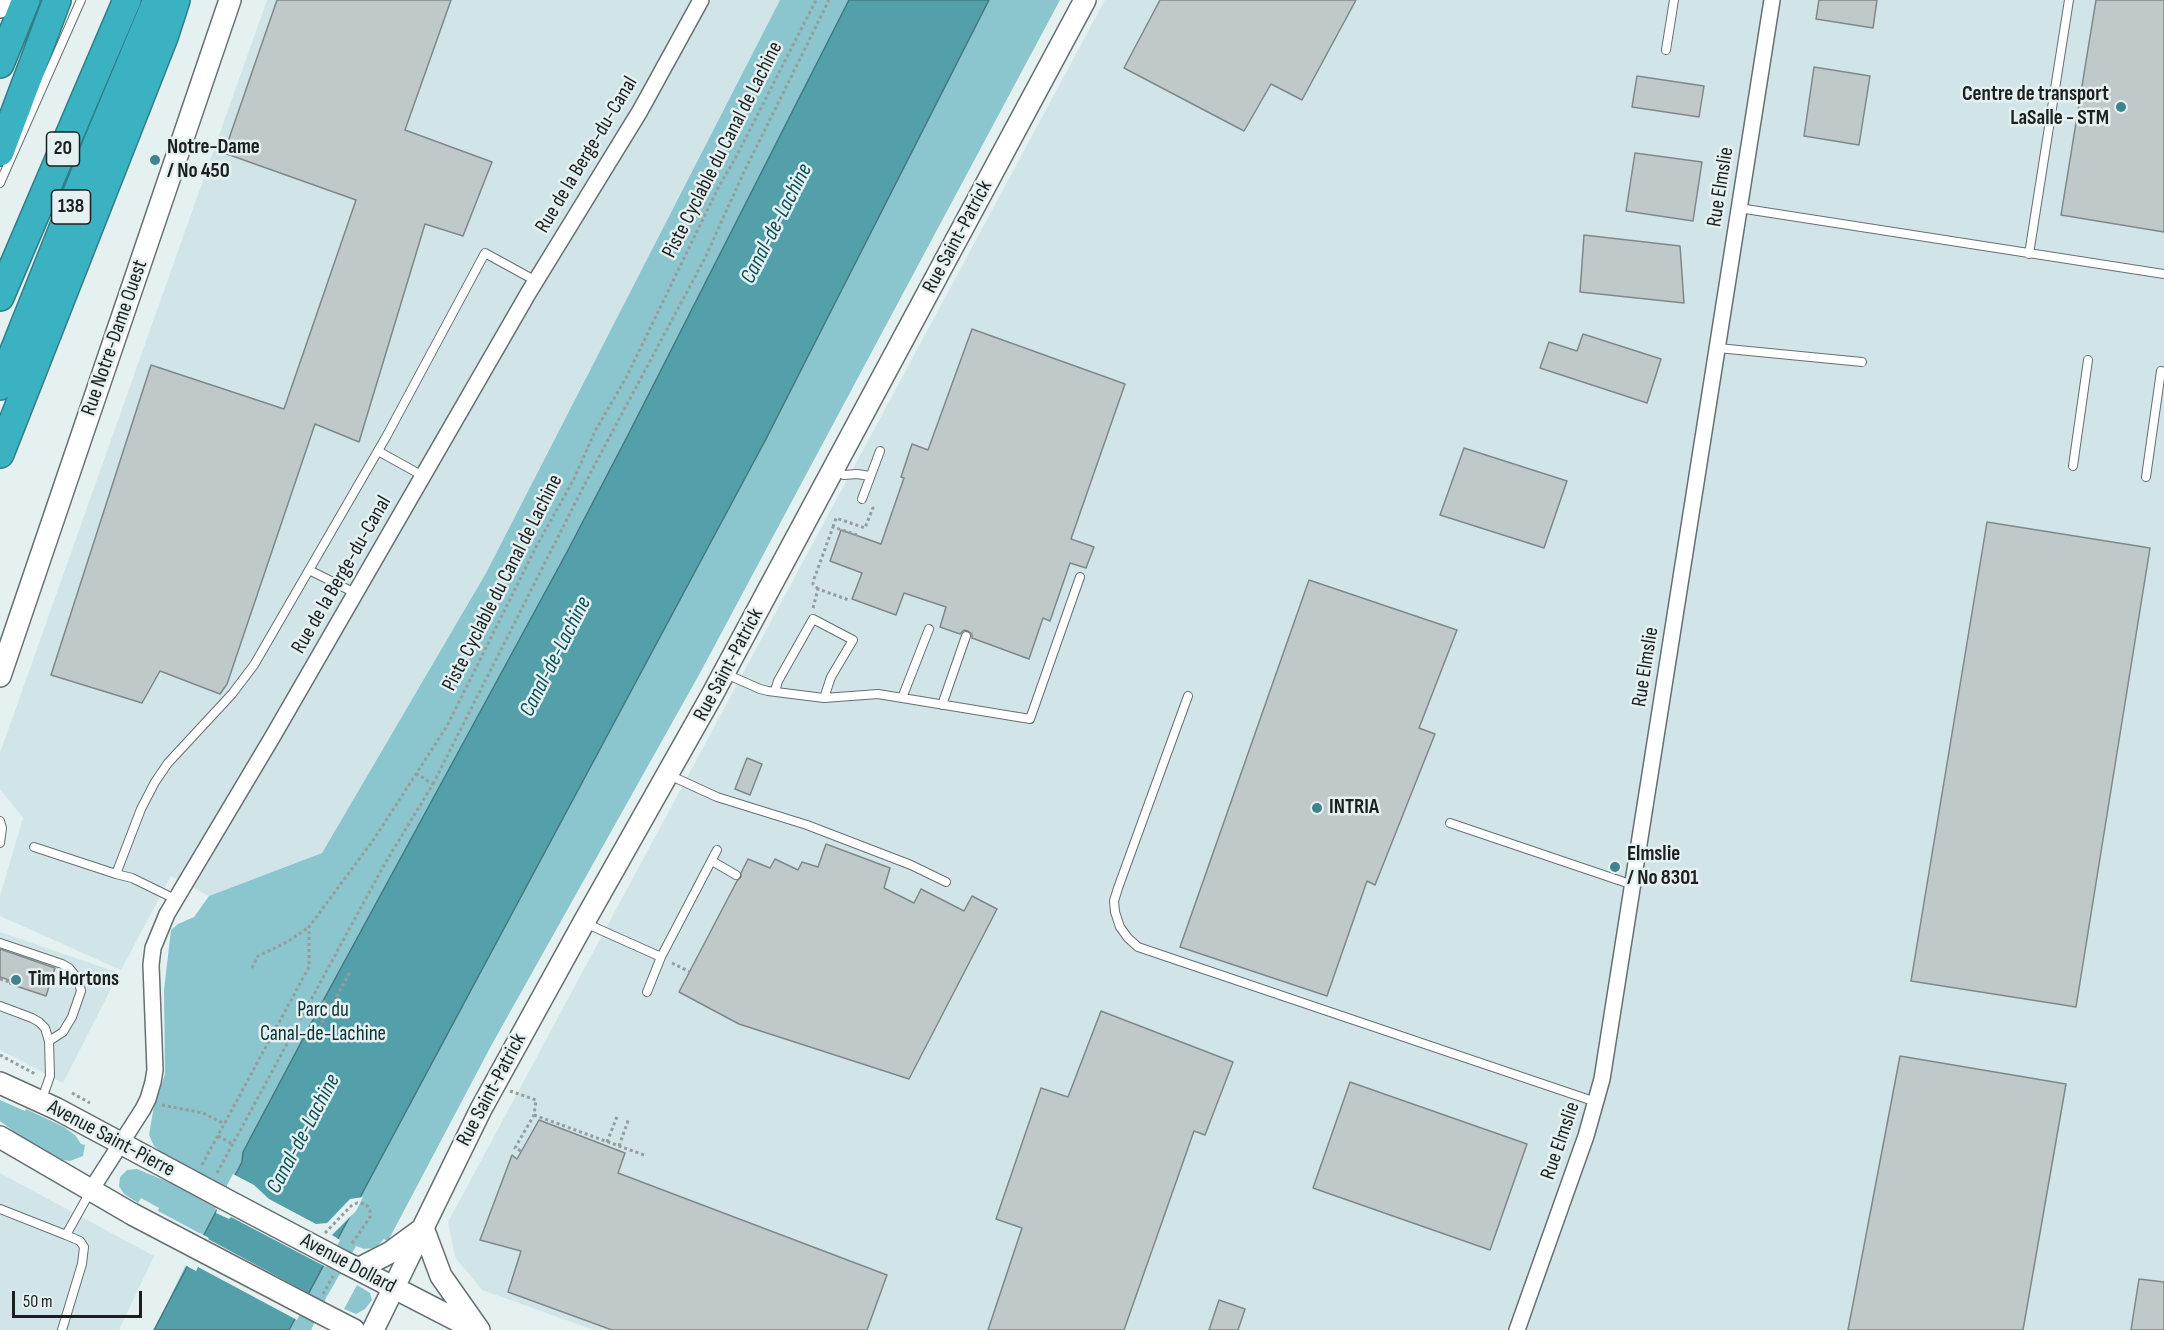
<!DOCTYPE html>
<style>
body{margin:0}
#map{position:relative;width:2164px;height:1330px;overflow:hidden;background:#e5f0f1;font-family:"Sofia Sans Condensed",sans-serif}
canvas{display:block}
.scale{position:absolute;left:12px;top:1291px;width:130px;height:27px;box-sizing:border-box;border:3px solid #1b1f1f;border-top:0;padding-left:8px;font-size:18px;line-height:21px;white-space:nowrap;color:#1b1f1f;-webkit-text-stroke:4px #e5f0f1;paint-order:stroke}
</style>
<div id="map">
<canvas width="2164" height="1330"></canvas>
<div class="scale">50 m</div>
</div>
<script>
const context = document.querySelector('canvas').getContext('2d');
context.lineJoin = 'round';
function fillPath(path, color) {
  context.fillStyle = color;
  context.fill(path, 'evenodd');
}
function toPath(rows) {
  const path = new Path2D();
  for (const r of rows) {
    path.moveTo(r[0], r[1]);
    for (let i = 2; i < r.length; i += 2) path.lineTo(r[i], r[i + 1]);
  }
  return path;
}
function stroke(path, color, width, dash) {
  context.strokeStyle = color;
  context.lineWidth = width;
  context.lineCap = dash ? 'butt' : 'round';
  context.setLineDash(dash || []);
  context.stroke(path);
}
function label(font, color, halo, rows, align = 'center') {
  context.font = font + ' "Sofia Sans Condensed",sans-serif';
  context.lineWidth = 5;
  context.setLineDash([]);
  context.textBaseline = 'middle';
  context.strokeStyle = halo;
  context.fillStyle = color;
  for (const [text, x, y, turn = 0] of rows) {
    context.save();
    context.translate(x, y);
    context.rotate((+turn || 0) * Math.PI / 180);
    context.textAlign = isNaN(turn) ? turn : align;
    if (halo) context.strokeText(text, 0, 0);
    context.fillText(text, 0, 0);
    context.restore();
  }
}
const built = toPath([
 [267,0,780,0,486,573,322,853,209,896,171,876,121,970,0,916,0,896,23,818,0,789,0,753],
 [1105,0,2164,0,2164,1330,594,1330,482,1290,455,1257,448,1222],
 [0,932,119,973,63,1083,0,1050],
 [0,1173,154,1256,119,1330,0,1330]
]);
const green = toPath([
 [780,0,1060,0,700,673,491,1046,388,1241,384,1239,377,1246,372,1248,364,1249,356,1246,326,1298,311,1330,154,1330,201,1234,158,1211,159,1208,141,1198,138,1203,124,1194,119,1186,120,1177,127,1170,137,1169,173,1184,215,1207,226,1187,164,1155,154,1146,149,1135,154,1106,165,1074,164,990,171,930,178,924,194,917,209,896,322,853,486,573],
 [0,1100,25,1111,26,1109,64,1127,75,1135,81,1144,85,1145,83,1156,70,1161,63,1160,17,1134,0,1121],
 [357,1285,370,1293,372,1300,365,1309,356,1314,344,1309]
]);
const water = toPath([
 [849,0,989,0,766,439,289,1330,154,1330,242,1162,243,1152,323,1001,567,552,627,437,849,0]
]);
const pier = toPath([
 [233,1174,254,1185,269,1199,316,1224,327,1223,350,1199,363,1197,356,1211,332,1235,340,1240,326,1267,231,1217,229,1219,216,1213,217,1210,215,1208],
 [200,1233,209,1238,208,1239,310,1294,297,1320,198,1267,196,1271,183,1264]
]);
const building = toPath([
 [277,0,451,0,405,130,492,162,463,236,425,224,359,442,315,424,227,684,220,694,160,671,142,703,51,675,151,365,284,409,356,200,224,153,277,0],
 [1160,0,1356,0,1302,100,1271,84,1244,131,1124,68,1160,0],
 [1819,0,1877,0,1873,28,1816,19,1819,0],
 [2096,0,2164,0,2164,232,2061,215,2096,0],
 [1814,67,1870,76,1859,145,1804,136,1814,67],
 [1637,76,1704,86,1699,117,1632,107,1637,76],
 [1635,153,1702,162,1693,221,1626,211,1635,153],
 [1584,235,1680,246,1684,303,1580,292,1584,235],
 [972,329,1125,384,1071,539,1094,547,1086,568,1070,563,1050,621,1043,618,1029,659,972,638,972,634,968,631,964,630,960,634,940,627,946,607,904,593,896,615,852,599,862,573,830,561,841,530,881,544,904,478,901,477,912,444,928,450,972,329],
 [1583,334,1661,359,1647,403,1540,368,1549,342,1577,351,1583,334],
 [1464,448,1567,481,1544,548,1440,515,1464,448],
 [1987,522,2150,548,2076,1007,1911,981,1987,522],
 [1309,580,1457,630,1419,728,1435,734,1375,885,1367,881,1327,996,1180,947,1309,580],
 [747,758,762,764,750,795,735,789,747,758],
 [826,844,890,868,884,888,914,903,921,889,964,911,972,896,997,909,909,1079,739,1024,679,992,737,881,741,877,741,873,748,859,770,868,775,859,798,870,802,862,818,867,826,844],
 [0,949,55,968,46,996,10,984,9,980,0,977,0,949],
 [1101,1011,1233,1062,1205,1135,1194,1131,1124,1330,988,1330,1022,1228,996,1219,1041,1088,1068,1097,1101,1011],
 [1900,1056,2066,1084,2023,1330,1848,1330,1900,1056],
 [1350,1082,1527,1144,1490,1250,1313,1188,1350,1082],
 [539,1120,625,1153,618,1173,887,1275,867,1330,612,1330,508,1292,521,1251,480,1240,512,1155,517,1159,539,1120],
 [2139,1279,2164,1282,2164,1330,2131,1330,2139,1279],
 [1219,1300,1245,1309,1238,1330,1209,1330,1219,1300]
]);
const path = toPath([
 [833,527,836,518,865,528,874,505],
 [818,589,813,584,814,579,833,527,857,535],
 [813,608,818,589,849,600],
 [433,784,592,470,706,256,743,174,829,0],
 [672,963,690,972],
 [252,968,258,956,287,942,309,927],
 [0,979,10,982],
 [323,1001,331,1006],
 [319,1028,350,972],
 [0,1055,37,1075],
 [510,1091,536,1100,534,1115,515,1148,521,1151],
 [72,1093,90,1103],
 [162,1105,203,1113,225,1124],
 [534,1115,644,1155],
 [218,1136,234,1145],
 [607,1142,618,1114],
 [619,1146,629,1118],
 [202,1165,309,967,309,927,374,839,447,726,537,545,574,479,595,431,626,378,718,188,736,157,816,0],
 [217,1173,384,865,433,784,417,774],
 [325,1233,351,1206,357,1203,366,1204,370,1211,370,1217,351,1245],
 [323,1294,333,1276]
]);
const lane = toPath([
 [1666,50,1674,0],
 [0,183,81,0],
 [1739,208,2164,274],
 [2029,254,2069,0],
 [1718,348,1862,362],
 [378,451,423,476],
 [2073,466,2088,360],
 [834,471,844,475,857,474,870,476],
 [2146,477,2161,371],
 [862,499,880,451],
 [309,570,355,593],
 [726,674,760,689,768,691,824,698,831,677,853,640,813,619,778,681,775,691],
 [1188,696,1118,888,1114,901,1115,912,1120,927,1128,938,1138,947,1596,1102],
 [824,698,878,694,1030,719,1080,577],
 [902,698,929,629],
 [942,705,966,636],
 [669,775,717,797,807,825,911,865,946,882],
 [0,821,2,828,0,843],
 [1450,823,1633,885],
 [34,847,116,874,141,809,155,782,168,763,232,694,254,665,386,437,485,253,536,281],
 [712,861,736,875],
 [116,874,132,878,175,899],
 [585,923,661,957,717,850],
 [0,943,62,964,69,968,78,979,81,991,72,1017,63,1032,49,1041],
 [647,992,661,957],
 [0,1006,32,1018,39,1022,45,1028,49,1041,50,1076,42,1099],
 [0,1209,66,1235,80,1241,84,1247,82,1264,62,1330],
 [66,1235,90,1192]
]);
const street = toPath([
 [91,1190,143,1109,148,1099,153,1082,155,1070,151,965,153,948,167,914,273,736,529,292,640,111,701,0],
 [1517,1330,1586,1136,1602,1079,1772,0]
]);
const secondary = toPath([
 [0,7,3,0],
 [0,676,230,0],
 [0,1083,57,1109,221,1197],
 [0,1137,132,1214],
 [423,1228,441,1276,479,1330],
 [346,1263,476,1330],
 [358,1269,391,1252,421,1230],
 [319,1312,354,1330],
 [373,1330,481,1109,584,922,711,697,1085,0]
]);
const highway = toPath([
 [0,64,26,0],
 [0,152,57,0],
 [0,297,127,0],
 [0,386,93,153,157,0],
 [0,454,164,37,176,0]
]);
const secondaryBridge = toPath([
 [221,1197,346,1263],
 [132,1214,319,1312]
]);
const markers = [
 [2121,107,6,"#3e848e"],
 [155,160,6,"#3e848e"],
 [1317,808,6,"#3e848e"],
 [1615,867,6,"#3e848e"],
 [16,980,6,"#3e848e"]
];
const shields = [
 [63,149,33],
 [71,207,39]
];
const shieldNames = [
 ["20",63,149],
 ["138",71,207]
];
const poiNames = [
 ["Centre de transport",2109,95,"right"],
 ["LaSalle - STM",2109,119,"right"],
 ["Notre-Dame",167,148],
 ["/ No 450",167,172],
 ["INTRIA",1329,808],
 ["Elmslie",1627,855],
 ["/ No 8301",1627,879],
 ["Tim Hortons",28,980]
];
const streetNames = [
 ["Piste Cyclable du Canal de Lachine",723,150,-63],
 ["Rue de la Berge-du-Canal",587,155,-59],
 ["Rue Elmslie",1721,187,-81],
 ["Rue Saint-Patrick",958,237,-62],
 ["Rue Notre-Dame Ouest",115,338,-71],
 ["Rue de la Berge-du-Canal",342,575,-60],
 ["Piste Cyclable du Canal de Lachine",503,583,-63],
 ["Rue Saint-Patrick",729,665,-62],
 ["Rue Elmslie",1646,667,-81],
 ["Rue Saint-Patrick",492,1090,-62],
 ["Avenue Saint-Pierre",111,1139,28],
 ["Rue Elmslie",1561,1141,-71],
 ["Avenue Dollard",348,1264,28]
];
const parkNames = [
 ["Parc du",323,1011],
 ["Canal-de-Lachine",323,1035]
];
const waterNames = [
 ["Canal-de-Lachine",777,224,-63],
 ["Canal-de-Lachine",556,657,-63],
 ["Canal-de-Lachine",304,1134,-62]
];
fillPath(built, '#d1e5e8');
fillPath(green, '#8bc6cf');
fillPath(water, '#53a0aa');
stroke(water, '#427980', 1.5);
fillPath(pier, '#e5f0f1');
fillPath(building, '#bfc9ca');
stroke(building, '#7f8889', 1.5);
stroke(lane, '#666f71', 10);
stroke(street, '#666f71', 18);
stroke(secondary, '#666f71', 24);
stroke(highway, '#307f88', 30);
stroke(path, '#949c9c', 3, [3, 3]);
stroke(lane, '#fff', 8);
stroke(street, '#fff', 15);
stroke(secondary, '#fff', 21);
stroke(highway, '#3bb2c1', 27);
stroke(secondaryBridge, '#666f71', 24, []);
stroke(secondaryBridge, '#fff', 21);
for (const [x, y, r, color] of markers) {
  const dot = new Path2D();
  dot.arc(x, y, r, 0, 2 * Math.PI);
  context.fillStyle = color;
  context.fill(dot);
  stroke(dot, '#e5f0f1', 2);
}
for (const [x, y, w] of shields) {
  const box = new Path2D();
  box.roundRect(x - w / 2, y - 17, w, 34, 4.5);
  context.fillStyle = '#e5f0f1';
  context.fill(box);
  stroke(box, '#1b1f1f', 1.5);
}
label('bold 20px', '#1b1f1f', null, shieldNames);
label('bold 21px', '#1b1f1f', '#e5f0f1', poiNames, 'left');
label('21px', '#1b1f1f', '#e5f0f1', streetNames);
label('21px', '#093136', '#e5f0f1', parkNames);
label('italic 22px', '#0a5058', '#e5f0f1', waterNames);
</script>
